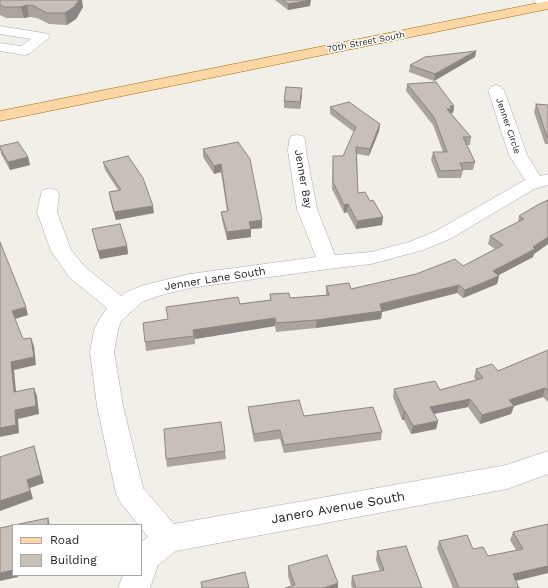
<!DOCTYPE html>
<style>
body{margin:0}
#map{position:relative;width:548px;height:588px;overflow:hidden;background:#f2efe9;font-family:"Work Sans",sans-serif}
canvas{display:block}
.legend{position:absolute;left:12px;top:524px;width:130px;height:52px;box-sizing:border-box;background:#fff;border:1px solid #a7a7a7;margin:0;padding:5px 7px;list-style:none;font-size:12px;color:#222}
.legend li{display:flex;align-items:center;gap:8px;height:20px}
.legend b{width:20px;border:1px solid #a7a7a7}
</style>
<div id="map">
<canvas width="548" height="588"></canvas>
<ul class="legend">
<li><b style="height:5px;background:#fcd6a4"></b>Road</li>
<li><b style="height:11px;background:#c7bfb8"></b>Building</li>
</ul>
</div>
<script>
const context = document.querySelector('canvas').getContext('2d');
context.lineJoin = 'round';
function toPath(rows) {
  const path = new Path2D();
  for (const r of rows) {
    path.moveTo(r[0], r[1]);
    for (let i = 2; i < r.length; i += 2) path.lineTo(r[i], r[i + 1]);
  }
  return path;
}
function stroke(path, color, width, dash) {
  context.strokeStyle = color;
  context.lineWidth = width;
  context.lineCap = dash ? 'butt' : 'round';
  context.setLineDash(dash || []);
  context.stroke(path);
}
function fillPath(path, color) {
  context.fillStyle = color;
  context.fill(path, 'evenodd');
}
function label(font, color, halo, rows, align = 'center') {
  context.font = font + ' "Work Sans",sans-serif';
  context.lineWidth = 3;
  context.setLineDash([]);
  context.textBaseline = 'middle';
  context.strokeStyle = halo;
  context.fillStyle = color;
  for (const [text, x, y, turn = 0] of rows) {
    context.save();
    context.translate(x, y);
    context.rotate((+turn || 0) * Math.PI / 180);
    context.textAlign = isNaN(turn) ? turn : align;
    if (halo) context.strokeText(text, 0, 0);
    context.fillText(text, 0, 0);
    context.restore();
  }
}
const minor = toPath([
 [534,0,548,0,548,6,536,3,534,0],
 [0,26,43,33,48,34,50,37,29,54,24,55,0,51,0,43,21,46,31,39,0,34,0,26],
 [496,85,501,87,504,90,527,155,540,176,548,174,548,185,534,189,450,239,423,250,371,264,328,269,190,288,158,296,142,302,121,321,118,330,114,352,123,406,143,488,174,524,506,465,548,451,548,474,507,489,176,551,158,565,150,588,118,588,123,575,141,575,141,542,148,537,141,528,141,525,139,525,120,502,116,493,97,406,90,352,94,330,100,318,107,308,69,277,51,251,37,212,41,194,43,190,50,188,57,190,59,194,57,212,71,250,85,267,121,296,126,292,144,285,190,274,316,257,297,209,288,151,289,140,291,136,297,135,303,136,305,140,306,151,317,209,335,255,371,252,409,242,436,231,525,180,509,155,488,90,491,87,496,85]
]);
const major = toPath([
 [548,1,548,9,0,121,0,111,548,1]
]);
const wall = toPath([
 [0,0,83,7,76,19,67,25,49,24,37,18,29,17,24,18,6,18,0,15],
 [275,0,310,0,310,6,288,10],
 [476,51,475,57,434,81,409,72,410,65],
 [407,84,454,106,453,113,451,113,451,114,471,137,470,145,467,145,475,162,473,170,463,170,461,178,438,178,431,160,433,152,443,152,433,125,406,91],
 [302,95,300,109,284,108,284,101],
 [536,104,548,105,548,144,545,144,534,112],
 [330,107,380,124,379,131,369,156,357,154,358,193,370,201,383,217,382,225,356,229,347,212,344,213,332,189,333,156,343,156,354,132,330,114],
 [238,142,262,228,251,229,251,237,227,240,222,220,221,212,227,211,221,172,214,174,203,157,203,149],
 [0,146,28,157,30,165,10,170,1,154],
 [103,162,154,213,116,220,110,200,109,192,118,190,105,170],
 [548,200,548,244,534,254,533,257,499,275,499,276,497,284,463,298,457,293,382,312,381,319,316,328,276,332,275,326,195,339,195,344,146,351,145,342,240,304,270,300,270,294,290,298,326,295,326,286,351,289,463,266,495,249,488,244,490,236,518,222,519,216],
 [92,229,127,246,128,254,100,259],
 [548,350,548,402,543,397,514,406,511,414,480,424,468,407,434,414,438,421,436,429,411,434,404,420,402,420,393,397,394,389,440,390,476,380,474,377,476,369,498,371],
 [248,407,304,416,382,432,381,440,284,453,280,439,254,442,249,415],
 [225,451,226,459,167,467,166,459],
 [548,524,548,573,516,581,519,588,453,588,437,549,439,541,473,549,488,556,516,550,510,540,513,532],
 [377,551,422,588,352,588,351,584,352,576,380,571,376,560],
 [288,566,338,588,291,586,288,576]
]);
const shadedWall = toPath([
 [79,0,82,0,83,7,76,19,67,25,65,13],
 [311,0,310,6,288,10,288,4],
 [27,5,29,17,24,18,21,7],
 [476,51,475,57,434,81,435,74],
 [302,88,302,95,300,109,300,102],
 [450,106,454,106,453,113,451,113,451,116,447,109],
 [380,124,379,131,369,156,370,149],
 [28,157,30,165,10,170,8,162],
 [221,164,221,172,214,174,214,166],
 [348,204,347,212,344,213,344,205],
 [153,206,154,213,116,220,114,212],
 [383,217,382,225,356,229,357,221],
 [262,220,262,228,251,229,251,237,227,240,227,232,249,222],
 [548,237,548,244,534,254,533,257,491,279,493,271],
 [127,246,128,254,100,259,98,251],
 [499,276,497,284,463,298,465,290],
 [459,285,457,293,382,312,381,319,316,328,317,320],
 [26,307,28,315,15,319,12,311],
 [275,318,275,326,195,339,193,330],
 [31,338,34,346,36,365,14,370,17,401,14,392,11,362],
 [34,388,37,396,39,414,18,419,19,433,0,437,0,428],
 [545,388,543,397,514,406,511,414,480,424,482,415,509,400],
 [470,399,468,407,428,415,430,407],
 [404,411,405,411,404,420,402,420],
 [438,421,436,429,411,434,413,426],
 [34,446,44,483,30,488,33,499,0,511,0,501],
 [48,518,50,525,48,525],
 [548,566,548,573,510,582,513,574],
 [13,570,13,575,18,575,18,577,0,581,0,573],
 [338,583,338,588,324,588]
]);
const building = toPath([
 [0,0,79,0,74,7,65,13,47,13,34,6,27,5,21,7,4,7,0,5,0,0],
 [283,0,311,0,288,4,283,0],
 [476,51,435,74,410,65,425,57,476,51],
 [436,82,454,106,450,106,452,109,447,109,471,137,463,137,475,162,460,163,463,170,440,171,433,152,447,152,434,117,407,84,436,82],
 [286,87,302,88,300,102,284,101,286,87],
 [349,102,380,124,370,149,356,147,358,193,365,192,370,201,373,200,383,217,357,221,348,204,344,205,333,182,333,156,343,156,356,127,330,107,349,102],
 [536,104,548,105,548,137,547,137,536,104],
 [18,142,28,157,8,162,0,148,0,146,18,142],
 [238,142,250,159,262,220,249,222,251,229,227,232,221,212,228,211,221,164,214,166,203,149,238,142],
 [128,156,143,178,153,206,114,212,109,192,121,190,103,162,128,156],
 [548,200,548,237,533,247,535,249,493,271,499,276,465,290,459,285,380,304,382,311,317,320,276,323,275,318,193,330,194,336,145,342,143,323,168,319,166,307,238,297,240,304,271,300,270,294,289,293,290,298,329,295,326,286,349,283,351,289,416,274,455,259,463,266,503,245,490,236,524,219,519,216,539,204,548,200],
 [120,224,127,246,98,251,92,229,120,224],
 [0,242,26,307,12,311,23,339,31,338,34,357,11,362,14,392,34,388,36,406,15,410,16,425,0,428,0,242],
 [548,350,548,391,545,388,509,400,514,406,482,415,470,399,430,407,438,421,413,426,405,411,404,411,394,389,435,381,440,390,483,378,476,369,492,364,498,371,548,350],
 [299,400,304,416,373,407,382,432,284,445,280,430,254,434,248,407,299,400],
 [221,422,225,451,166,459,164,429,221,422],
 [34,446,41,475,27,480,30,491,0,501,0,457,34,446],
 [48,518,48,525,13,525,13,570,0,573,0,528,48,518],
 [548,524,548,566,513,574,519,588,459,588,439,541,467,535,473,549,483,547,488,556,523,549,513,532,548,524],
 [406,546,422,588,356,588,352,576,384,570,377,551,406,546],
 [327,555,338,583,324,588,285,588,295,585,288,566,327,555],
 [245,572,249,588,202,588,201,582,245,572]
]);
const farStreetnames = [
 ["70th Street South",366,42,-11],
 ["Jenner Circle",508,126,71]
];
const streetNames = [
 ["Jenner Bay",303,179,80],
 ["Jenner Lane South",215,279,-9]
];
const nearStreetnames = [
 ["Janero Avenue South",338,508,-10]
];
stroke(minor, '#a9a9a9', 1);
stroke(major, '#a06b00', 1);
fillPath(minor, '#fff');
fillPath(major, '#fcd6a4');
fillPath(wall, '#aba49e');
fillPath(shadedWall, '#8b8681');
fillPath(building, '#c7bfb8');
stroke(building, '#8b8681', 1);
label('9px', '#222', '#fff', farStreetnames);
label('11px', '#222', '#fff', streetNames);
label('13px', '#222', '#fff', nearStreetnames);
</script>
